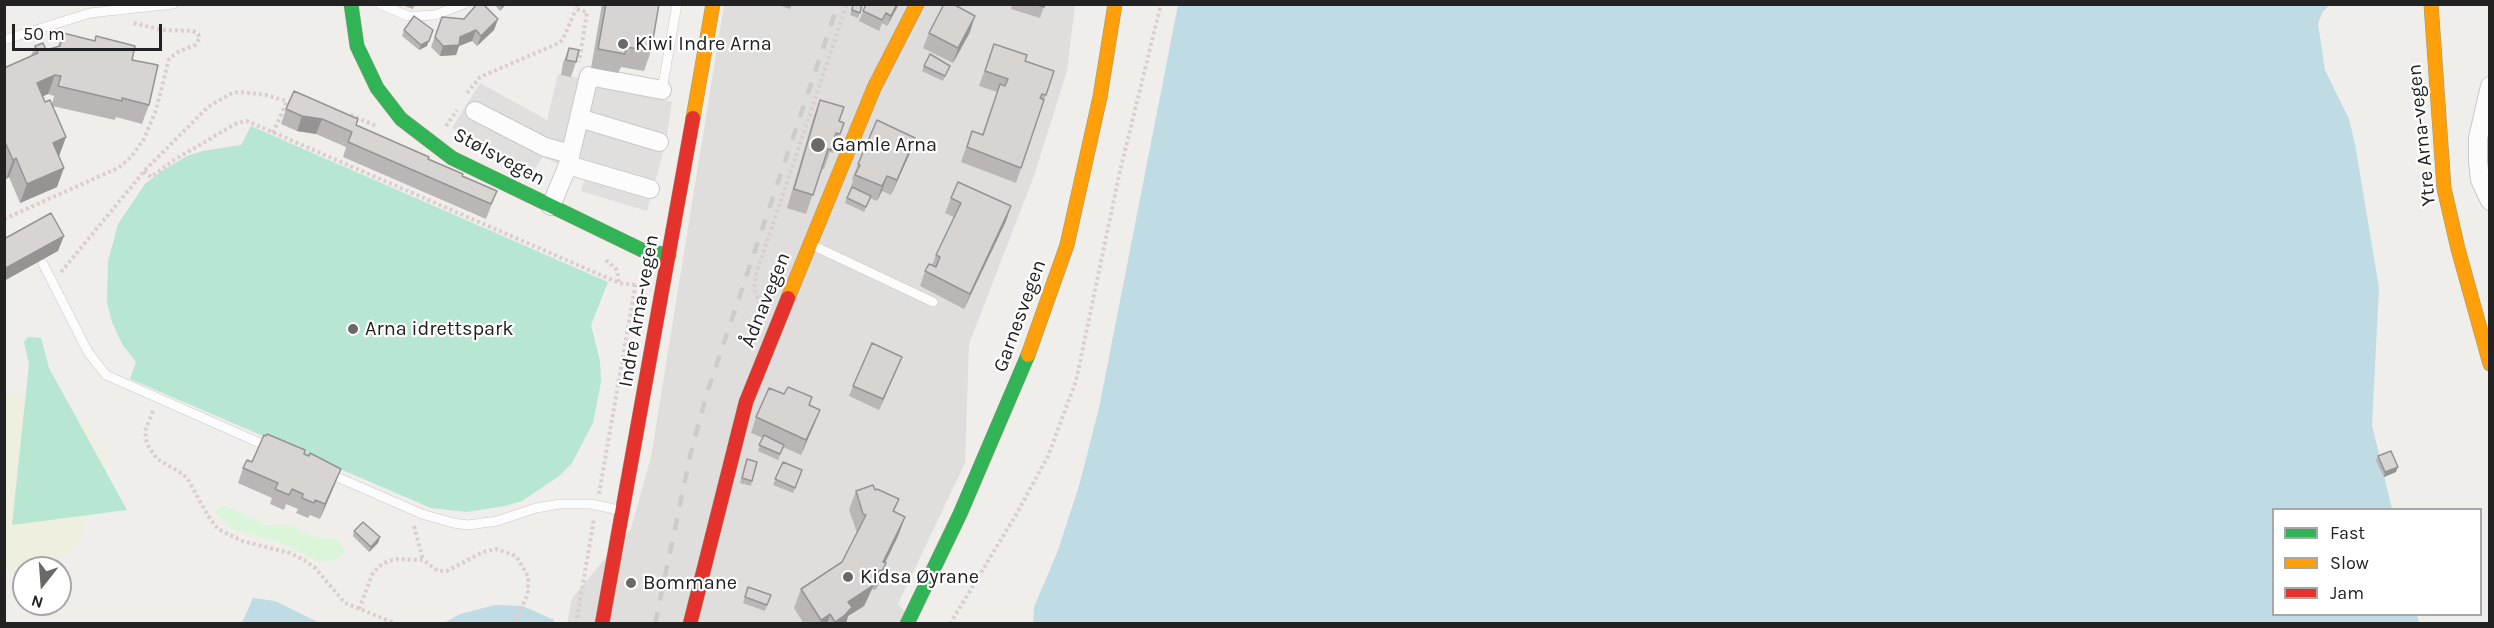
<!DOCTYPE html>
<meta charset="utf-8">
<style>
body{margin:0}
#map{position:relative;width:2494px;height:628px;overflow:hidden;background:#f0eeeb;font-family:Karla,sans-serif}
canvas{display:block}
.frame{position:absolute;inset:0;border:6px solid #222;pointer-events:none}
.legend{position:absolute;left:2272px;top:508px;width:210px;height:108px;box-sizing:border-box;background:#fff;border:2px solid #a7a7a7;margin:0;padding:8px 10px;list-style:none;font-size:18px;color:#222}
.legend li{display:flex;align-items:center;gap:12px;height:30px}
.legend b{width:30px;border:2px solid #a7a7a7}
.north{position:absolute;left:12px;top:556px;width:60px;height:60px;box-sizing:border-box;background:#fff;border:2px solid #a7a7a7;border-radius:50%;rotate:197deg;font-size:16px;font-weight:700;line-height:24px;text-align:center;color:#222}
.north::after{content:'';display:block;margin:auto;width:21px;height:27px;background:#6a6968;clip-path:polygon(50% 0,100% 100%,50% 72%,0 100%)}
.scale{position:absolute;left:12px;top:24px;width:150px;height:27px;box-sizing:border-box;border:3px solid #222;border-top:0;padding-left:8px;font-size:18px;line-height:21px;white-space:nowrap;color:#222;-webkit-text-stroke:4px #fff;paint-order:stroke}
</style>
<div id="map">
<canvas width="2494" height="628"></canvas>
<div class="frame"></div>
<ul class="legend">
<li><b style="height:8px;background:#30b455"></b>Fast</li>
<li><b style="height:8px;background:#ff9f0a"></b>Slow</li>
<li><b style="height:8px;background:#e5322d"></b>Jam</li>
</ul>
<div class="north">N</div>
<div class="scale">50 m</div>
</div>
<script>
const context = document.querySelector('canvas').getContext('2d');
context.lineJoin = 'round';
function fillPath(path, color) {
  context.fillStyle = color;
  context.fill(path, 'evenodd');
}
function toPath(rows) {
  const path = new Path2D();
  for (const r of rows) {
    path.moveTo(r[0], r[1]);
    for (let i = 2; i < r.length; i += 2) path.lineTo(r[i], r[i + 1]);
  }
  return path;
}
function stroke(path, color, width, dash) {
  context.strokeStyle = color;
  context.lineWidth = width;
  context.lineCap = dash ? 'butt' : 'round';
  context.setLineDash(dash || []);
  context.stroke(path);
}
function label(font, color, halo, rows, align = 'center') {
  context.font = font + ' Karla,sans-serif';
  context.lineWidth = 4.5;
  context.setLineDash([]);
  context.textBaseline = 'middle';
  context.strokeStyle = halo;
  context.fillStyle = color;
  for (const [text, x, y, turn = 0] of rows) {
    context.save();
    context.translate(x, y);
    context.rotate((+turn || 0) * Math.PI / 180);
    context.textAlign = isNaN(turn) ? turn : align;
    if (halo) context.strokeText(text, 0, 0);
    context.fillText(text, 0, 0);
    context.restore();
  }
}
const residential = toPath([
 [724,5,1075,5,1067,71,1034,176,969,344,965,463,898,604,916,623,567,624,572,598,631,528,651,457]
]);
const farmland = toPath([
 [4,388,71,412,85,425,105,458,105,468,91,512,77,546,63,558,45,557,5,572]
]);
const park = toPath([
 [225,505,266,525,290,525,314,537,337,540,345,551,336,560,320,562,287,545,231,528,213,511]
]);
const pitch = toPath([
 [251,126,608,282,591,325,600,361,601,382,593,423,572,463,559,476,522,501,505,506,466,512,431,508,130,379,136,362,122,344,112,322,107,302,108,261,118,224,145,184,160,172,187,156,203,151,241,145],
 [28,337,41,338,49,368,127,510,12,525,29,364,24,342]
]);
const parking = toPath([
 [558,74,607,83,672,102,666,142,647,211,581,191,585,177,543,157,534,170,452,128,480,83,547,120]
]);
const water = toPath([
 [1178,5,2329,5,2322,13,2318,24,2325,70,2349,119,2355,144,2379,288,2372,425,2392,509,2274,510,2274,614,2417,615,2419,623,1033,624,1034,607,1057,553,1079,486,1099,408],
 [253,598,275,601,320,623,242,623],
 [495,605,523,606,554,620,552,624,444,623,460,614]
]);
const path = toPath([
 [577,4,576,9,587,12,579,62],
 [467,93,480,77,559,43,563,39,576,9],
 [347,118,349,114,376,126],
 [446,126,457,110],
 [273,133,287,101],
 [144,171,151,177,174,160,237,123,247,121,619,283,636,285],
 [4,219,118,168,131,157,144,139,156,110,169,59,178,52,195,45,200,38,198,34,193,31,163,30,133,23],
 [606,260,617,270,619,283],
 [61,272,146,169,208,107,230,94,239,92,266,95,293,103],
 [760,304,754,289,756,274,847,4],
 [153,411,145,431,147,444,157,459,183,474,189,481,208,516,218,529,242,541,290,553,304,560,315,568,345,603,397,624],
 [599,494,636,282],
 [414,526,423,560],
 [359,609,372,575,378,567,388,561,398,559,423,560,438,571,447,571,483,552,496,549,516,556,528,576,528,594,513,624],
 [576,624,594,519],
 [950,624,1017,513,1048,456,1076,381,1120,171,1161,4]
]);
const lane = toPath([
 [380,4,408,16,418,16,435,15,464,4],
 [4,40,90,13,173,4],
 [662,90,677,4],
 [812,245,933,302],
 [43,264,88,352,106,375,271,448],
 [328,473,422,514,453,523,468,525,497,521,536,508,560,504,591,504,619,510]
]);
const street = toPath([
 [2490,86,2478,138,2478,161,2480,180,2490,201],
 [475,111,545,147,570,154],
 [579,118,659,142],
 [568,165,650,189],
 [551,206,568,165,589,76,662,90]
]);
const fast = toPath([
 [351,4,357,46,377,88,401,119,452,158,644,251,669,255],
 [907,624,960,514,1028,355]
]);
const slow = toPath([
 [2431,4,2444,188,2458,249,2490,364],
 [693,118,713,4],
 [788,298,874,88,917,4],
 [1028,355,1067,245,1100,97,1115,4]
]);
const jam = toPath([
 [602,624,693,118],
 [690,624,746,402,788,298]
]);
const rail = toPath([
 [655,624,691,452,707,393,838,4]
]);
const wall = toPath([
 [399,4,415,4,413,9],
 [494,4,506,4,500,11],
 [602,4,659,4,651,51,644,71,621,67,618,73,591,68],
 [775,4,792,4,790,9],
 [853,4,862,4,858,18,850,15],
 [899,4,887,26,882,23,879,31,859,21,863,11],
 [1012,4,1045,4,1040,18,1011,9],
 [442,17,464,19,498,19,494,30,477,46,472,41,459,46,456,55,440,56,431,47],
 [404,30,427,46,419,50,402,36],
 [970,32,953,63,923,48,929,33],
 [63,33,95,41,96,36,132,60,149,105,142,124,116,117,115,120,52,106,66,137,59,156,57,187,20,203,9,177,6,179,4,175,4,68,31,56,35,46,46,50,58,46],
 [48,94,54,96,52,104,45,102,43,96],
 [994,44,1025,61,1054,71,1016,183,961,162,972,131,982,135,997,92,979,86],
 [569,48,576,62,571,77,561,75,563,63],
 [924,66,950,66,943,81,922,71],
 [820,100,839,121,844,123,833,153,830,152,824,169,821,169,806,214,787,208,813,119],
 [286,109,356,125,428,159,462,176,497,191,486,219,343,157,346,147,316,134,297,131,281,124],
 [910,153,891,195,882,191,877,201,870,198,864,212,845,203,850,190,853,180,852,179,858,164],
 [951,198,1011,206,1006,221,964,309,920,286,925,271,932,265,936,255,954,217,945,213],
 [902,357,879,410,849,396,853,386],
 [809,405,820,410,801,455,783,447,778,460,758,451,763,438,751,433,756,417],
 [304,454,335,484,320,519,310,515,308,518,296,513,298,509,286,504,284,510,270,504,272,498,238,483,243,468,252,462],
 [2378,456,2396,472,2384,477,2376,461],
 [747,459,752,481,751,486,740,483],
 [783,462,802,470,793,493,773,485],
 [875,490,899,499,894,512,905,517,898,536,885,563,879,583,875,590,872,589,864,606,848,616,846,624,804,624,794,608,801,589,842,562,857,533,849,510,856,491],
 [354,531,380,537,378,543,369,552,353,536],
 [748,587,771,595,765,611,743,603]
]);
const shadedWall = toPath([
 [503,4,506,4,500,11],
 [897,4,899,4,887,26,891,16],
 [975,16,970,32,953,63,958,48],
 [498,19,494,30,477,46,481,36],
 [476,30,472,41,459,46,456,55,440,56,443,46],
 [431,35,427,46,419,50,421,45],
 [55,75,48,94,30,102,37,83],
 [302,116,322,119,316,134,297,131],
 [66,137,59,156,53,143],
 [915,138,910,153,891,195,897,180],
 [16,158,9,177,6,179,13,160],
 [64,168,57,187,20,203,27,184],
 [887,176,882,191,877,201,882,186],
 [1011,206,1006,221,964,309,970,294],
 [64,236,58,251,4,281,4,269],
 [902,357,898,367,879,410,883,399],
 [820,410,814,425,801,455,806,440],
 [2398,467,2396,472,2384,477,2385,472],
 [341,469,335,484,320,519,325,504],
 [905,517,898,536,881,571,883,562],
 [380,537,378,543,369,552,371,547],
 [886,563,879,583,875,590,882,571],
 [879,570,872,589,864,606,848,616,846,624,835,624,848,602],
 [830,614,827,624,820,624,821,620]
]);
const building = toPath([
 [477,4,483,4,498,19,481,36,476,30,460,37,459,45,443,46,435,37,442,17,464,19,477,4],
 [606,4,659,4,651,51,626,47,625,54,598,49,606,4],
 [853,4,862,4,860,13,852,10,853,4],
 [866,4,897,4,891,16,886,13,882,20,863,11,866,4],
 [944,4,953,4,975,16,958,48,929,33,944,4],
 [1035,4,1045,4,1044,7,1035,4],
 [414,16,433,30,429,41,421,45,404,30,414,16],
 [63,33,95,41,96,36,135,46,132,60,158,65,149,105,122,98,122,101,58,86,61,76,55,75,37,83,45,102,50,100,66,137,53,143,64,168,27,184,16,158,13,160,4,140,4,68,38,53,35,46,43,43,46,50,60,46,63,33],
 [994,44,1027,55,1025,61,1054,71,1046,95,1042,94,1040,98,1044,100,1021,168,967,147,972,131,983,135,1000,84,1005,86,1008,79,985,71,994,44],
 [569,48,579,50,576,62,566,60,569,48],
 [930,54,950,66,945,76,924,66,930,54],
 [294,91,358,119,356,125,429,157,428,159,463,174,462,176,497,191,491,204,348,142,352,132,322,119,302,116,286,109,294,91],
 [820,100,844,107,839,121,844,123,840,134,836,133,831,150,828,149,813,195,794,189,820,100],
 [877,120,915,138,897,180,887,176,882,186,855,175,860,165,858,164,877,120],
 [958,182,1011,206,970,294,925,271,929,264,936,267,940,257,936,255,961,203,951,198,958,182],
 [852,187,871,196,866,207,847,198,852,187],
 [51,213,64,236,4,269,4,239,51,213],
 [872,343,902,357,883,399,853,386,872,343],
 [788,387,812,397,809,405,820,410,806,440,756,417,769,388,784,394,788,387],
 [267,434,305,450,304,454,309,456,310,453,341,469,325,504,315,500,314,503,302,498,303,494,292,489,289,495,275,489,278,483,243,468,247,460,252,462,264,435,266,436,267,434],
 [764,435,784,445,780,454,759,445,764,435],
 [2391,451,2398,467,2385,472,2378,456,2391,451],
 [747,459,757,462,752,481,742,478,747,459],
 [783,462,802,470,795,488,775,479,783,462],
 [873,485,875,490,877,489,899,499,893,511,905,517,883,562,886,563,882,571,879,570,871,587,848,602,852,607,845,615,835,622,830,614,821,620,801,589,842,562,866,515,863,514,856,491,873,485],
 [363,522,380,537,371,547,354,531,363,522],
 [748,587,771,595,767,605,745,597,748,587]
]);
const markers = [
 [623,44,6,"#6a6968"],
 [818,145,8,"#6a6968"],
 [353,329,6,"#6a6968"],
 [848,577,6,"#6a6968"],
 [631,583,6,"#6a6968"]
];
const poiNames = [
 ["Kiwi Indre Arna",635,44],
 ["Gamle Arna",832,145],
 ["Arna idrettspark",365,329],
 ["Kidsa Øyrane",860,577],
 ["Bommane",643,583]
];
const streetNames = [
 ["Ytre Arna-vegen",2422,135,-96],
 ["Stølsvegen",499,157,28],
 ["Ådnavegen",766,300,-68],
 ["Indre Arna-vegen",639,311,-80],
 ["Garnesvegen",1020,316,-70]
];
fillPath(residential, '#dfdedc');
fillPath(farmland, '#efefdf');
fillPath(park, '#daf5da');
fillPath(pitch, '#b7e6d2');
fillPath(parking, '#e0dfde');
fillPath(water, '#bfdbe3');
stroke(lane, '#c9c8c7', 10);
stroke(street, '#c9c8c7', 20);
stroke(fast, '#999a82', 15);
stroke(slow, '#999a82', 15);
stroke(jam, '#999a82', 15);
stroke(path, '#dccecd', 4, [3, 3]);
stroke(lane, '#fdfcfc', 9);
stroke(street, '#fdfcfc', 18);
stroke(fast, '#30b455', 14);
stroke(slow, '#ff9f0a', 14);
stroke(jam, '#e5322d', 14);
stroke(rail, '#ccc', 4.5, [12, 12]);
fillPath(wall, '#b9b6b5');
fillPath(shadedWall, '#969493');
fillPath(building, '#d7d4d2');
stroke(building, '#969493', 1.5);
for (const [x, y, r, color] of markers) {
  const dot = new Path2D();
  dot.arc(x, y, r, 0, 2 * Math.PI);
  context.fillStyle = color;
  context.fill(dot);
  stroke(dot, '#fff', 2);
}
label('20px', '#222', '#fff', poiNames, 'left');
label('20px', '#222', '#fff', streetNames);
</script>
